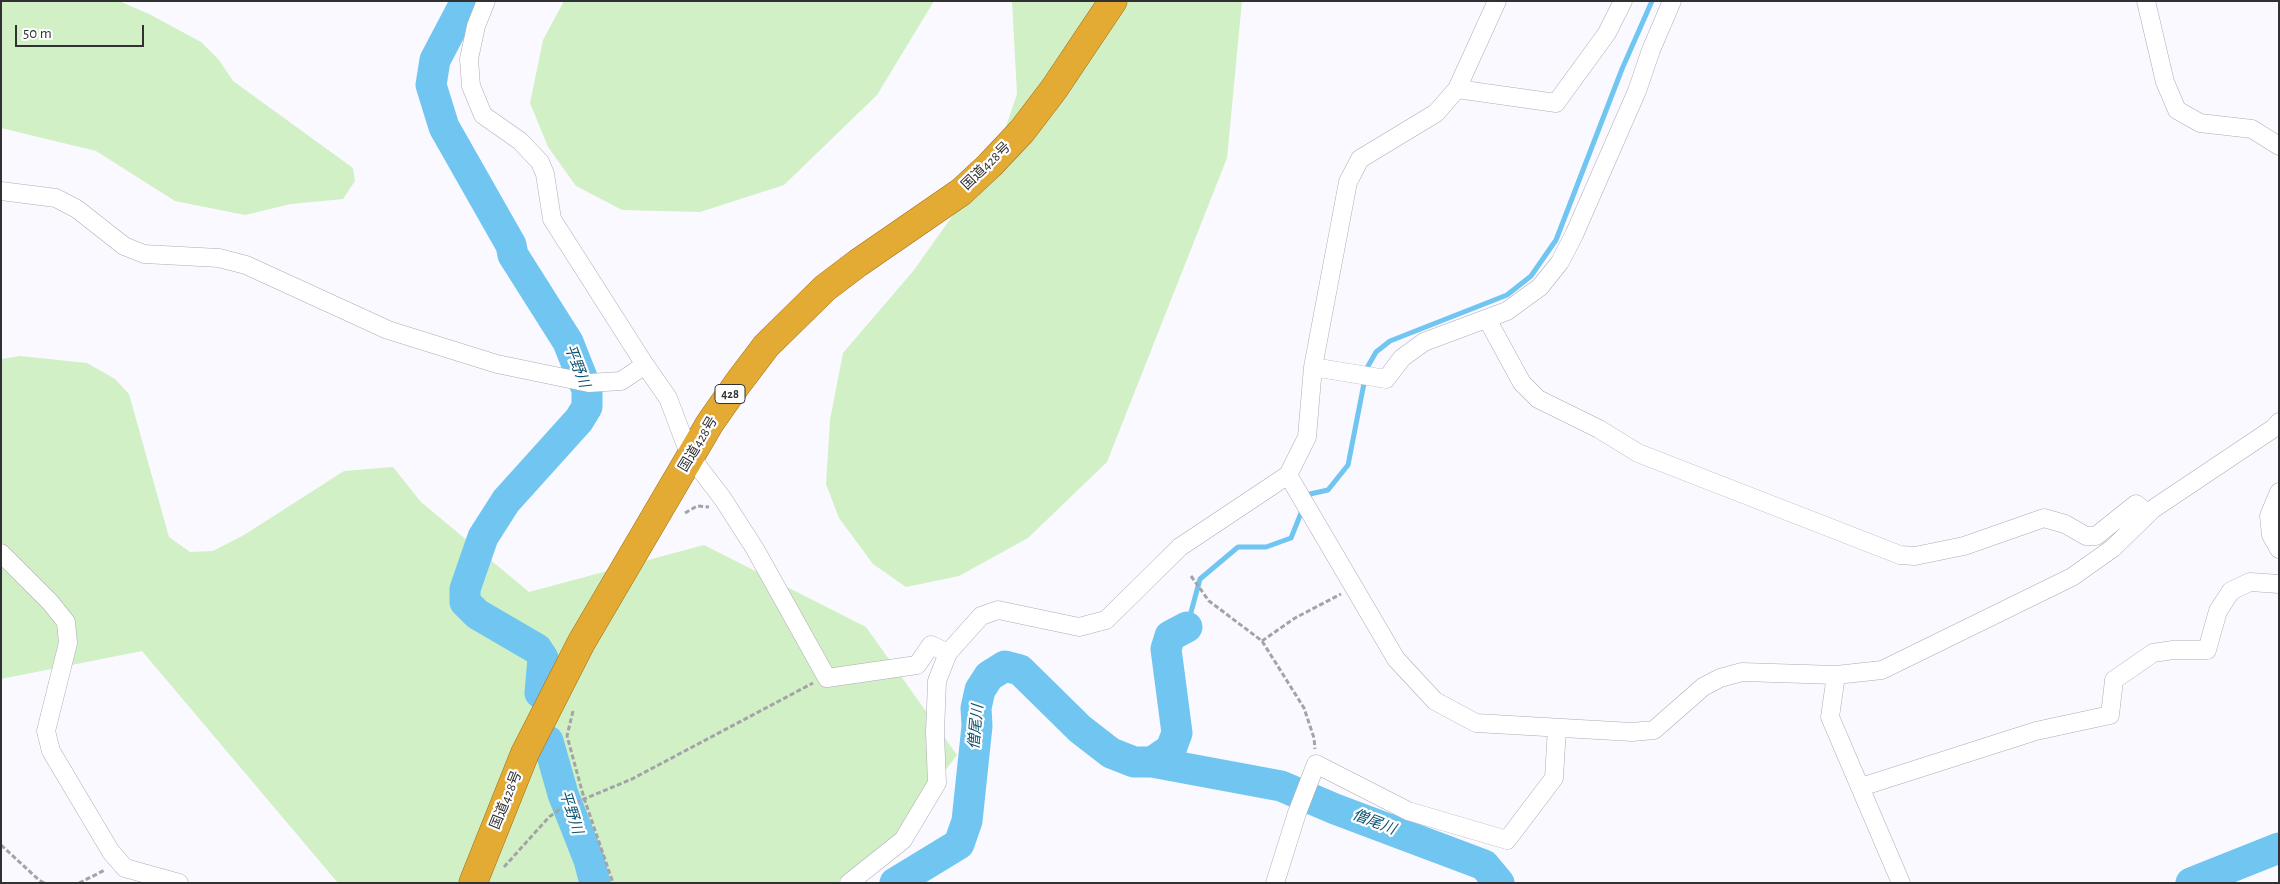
<!DOCTYPE html>
<meta charset="utf-8">
<style>
body{margin:0}
#map{position:relative;width:2280px;height:884px;overflow:hidden;background:#faf9ff;font-family:"Alegreya Sans",sans-serif}
canvas{display:block}
.frame{position:absolute;inset:0;border:2px solid #313134;pointer-events:none}
.scale{position:absolute;left:15px;top:25px;width:129px;height:22px;box-sizing:border-box;border:2px solid #313134;border-top:0;padding-left:6px;font-size:15px;line-height:18px;white-space:nowrap;color:#313134;-webkit-text-stroke:4px #fff;paint-order:stroke}
</style>
<div id="map">
<canvas width="2280" height="884"></canvas>
<div class="frame"></div>
<div class="scale">50 m</div>
</div>
<script>
const context = document.querySelector('canvas').getContext('2d');
context.lineJoin = 'round';
function fillPath(path, color) {
  context.fillStyle = color;
  context.fill(path, 'evenodd');
}
function toPath(rows) {
  const path = new Path2D();
  for (const r of rows) {
    path.moveTo(r[0], r[1]);
    for (let i = 2; i < r.length; i += 2) path.lineTo(r[i], r[i + 1]);
  }
  return path;
}
function stroke(path, color, width, dash) {
  context.strokeStyle = color;
  context.lineWidth = width;
  context.lineCap = dash ? 'butt' : 'round';
  context.setLineDash(dash || []);
  context.stroke(path);
}
function label(font, color, halo, rows, align = 'center') {
  context.font = font + ' "Alegreya Sans","Noto Sans JP",sans-serif';
  context.lineWidth = 4.5;
  context.setLineDash([]);
  context.textBaseline = 'middle';
  context.strokeStyle = halo;
  context.fillStyle = color;
  for (const [text, x, y, turn = 0] of rows) {
    context.save();
    context.translate(x, y);
    context.rotate((+turn || 0) * Math.PI / 180);
    context.textAlign = isNaN(turn) ? turn : align;
    if (halo) context.strokeText(text, 0, 0);
    context.fillText(text, 0, 0);
    context.restore();
  }
}
const green = toPath([
 [1,1,119,1,149,14,201,42,219,60,233,81,353,168,355,181,343,199,291,204,245,215,175,201,96,151,1,128],
 [564,1,934,1,877,95,784,185,700,212,622,210,576,186,548,147,530,103,543,40],
 [1012,1,1242,1,1227,158,1107,462,1028,538,959,576,906,587,873,564,839,518,826,484,830,420,843,353,914,270,997,153,1017,94],
 [20,356,87,363,115,379,129,394,169,537,190,552,213,551,244,535,344,471,393,467,421,502,529,592,704,545,866,627,957,755,866,876,850,883,338,883,142,651,1,679,1,359]
]);
const stream = toPath([
 [1307,500,1310,494,1328,490,1348,465,1367,368,1376,352,1390,341,1507,295,1531,276,1556,240,1622,69,1652,1],
 [1187,627,1200,579,1238,547,1266,547,1291,538,1303,508]
]);
const river = toPath([
 [466,1,435,60,431,85,444,127,511,245,513,255,568,342,587,390,587,407,579,420,506,501,483,537,465,589,465,602,477,614,537,649,543,658,540,693],
 [548,741,563,794,589,860,595,883],
 [1152,762,1281,786,1335,809,1484,865,1499,883],
 [895,883,959,844,967,821,977,726,976,708,980,690,989,676,1005,666,1020,670,1080,729,1111,753,1134,762,1152,762,1171,749,1177,733,1166,649,1170,636,1187,627],
 [2191,883,2279,848]
]);
const path = toPath([
 [685,513,697,506,709,507],
 [1191,576,1209,601,1262,641,1304,708,1314,738,1315,749],
 [1262,641,1295,618,1341,594],
 [573,711,567,736,584,798,613,883],
 [1,845,39,880,44,883],
 [504,867,549,817,560,809,632,779,813,683],
 [79,883,105,870]
]);
const minor = toPath([
 [486,1,476,26,469,59,471,86,483,115,520,141,540,162,545,174,552,219,645,365,668,398,690,456,723,499,755,549,827,678,917,665,931,645,948,653],
 [2146,1,2165,82,2177,110,2200,123,2252,129,2279,146],
 [1457,89,1556,103,1607,33,1623,1],
 [1,191,56,198,77,209,124,246,144,254,219,258,246,265,388,330,497,364,589,383,621,381,645,365],
 [1487,319,1522,383,1538,399,1599,429,1638,453,1900,555,1915,556,1964,546,2044,518,2065,524,2086,536,2096,536,2136,504,2148,514],
 [1313,367,1386,379,1402,358,1424,342,1507,311,1540,287,1560,262,1574,235,1637,91,1651,50,1672,1],
 [1288,475,1396,659,1435,701,1476,723,1632,732,1654,730,1703,687,1720,678,1742,672,1836,675,1882,670,2072,577,2113,548,2153,509,2274,428,2279,422],
 [2279,492,2269,516,2271,535,2279,549],
 [1,553,50,602,66,622,68,643,46,731,51,751,111,852,125,868,179,883],
 [1836,675,1830,717,1901,883],
 [1861,787,2036,731,2110,715,2114,680,2153,653,2173,650,2207,650,2218,611,2231,591,2250,582,2279,584],
 [849,883,903,840,937,783,935,733,937,681,948,653,981,616,998,610,1079,627,1106,620,1180,547,1288,475,1307,437,1313,367,1348,182,1360,159,1436,113,1457,89,1497,1],
 [1275,883,1297,813,1316,764,1408,811,1507,840,1554,778,1557,728]
]);
const trunk = toPath([
 [473,883,525,753,581,643,710,423,738,383,766,346,825,288,858,263,961,192,990,165,1022,131,1054,89,1113,1]
]);
const shields = [
 [730,394,30]
];
const shieldNames = [
 ["428",730,394]
];
const streetNames = [
 ["国道428号",986,166,-44],
 ["国道428号",698,444,-59],
 ["国道428号",506,800,-68]
];
const waterNames = [
 ["平野川",577,366,69],
 ["僧尾川",976,727,-85],
 ["平野川",571,812,72],
 ["僧尾川",1374,822,21]
];
fillPath(green, '#d1f0c5');
stroke(stream, '#70c6f1', 5);
stroke(river, '#70c6f1', 31);
stroke(minor, '#adacb5', 19);
stroke(trunk, '#a07113', 29);
stroke(path, '#a4a3a8', 3, [5, 2.5]);
stroke(minor, '#fff', 18);
stroke(trunk, '#e3aa34', 28);
for (const [x, y, w] of shields) {
  const box = new Path2D();
  box.roundRect(x - w / 2, y - 9.5, w, 19, 4);
  context.fillStyle = '#fff';
  context.fill(box);
  stroke(box, '#313134', 1);
}
label('bold 12px', '#313134', null, shieldNames);
label('14px', '#313134', '#fff', streetNames);
label('italic 15px', '#0c5370', '#fff', waterNames);
</script>
